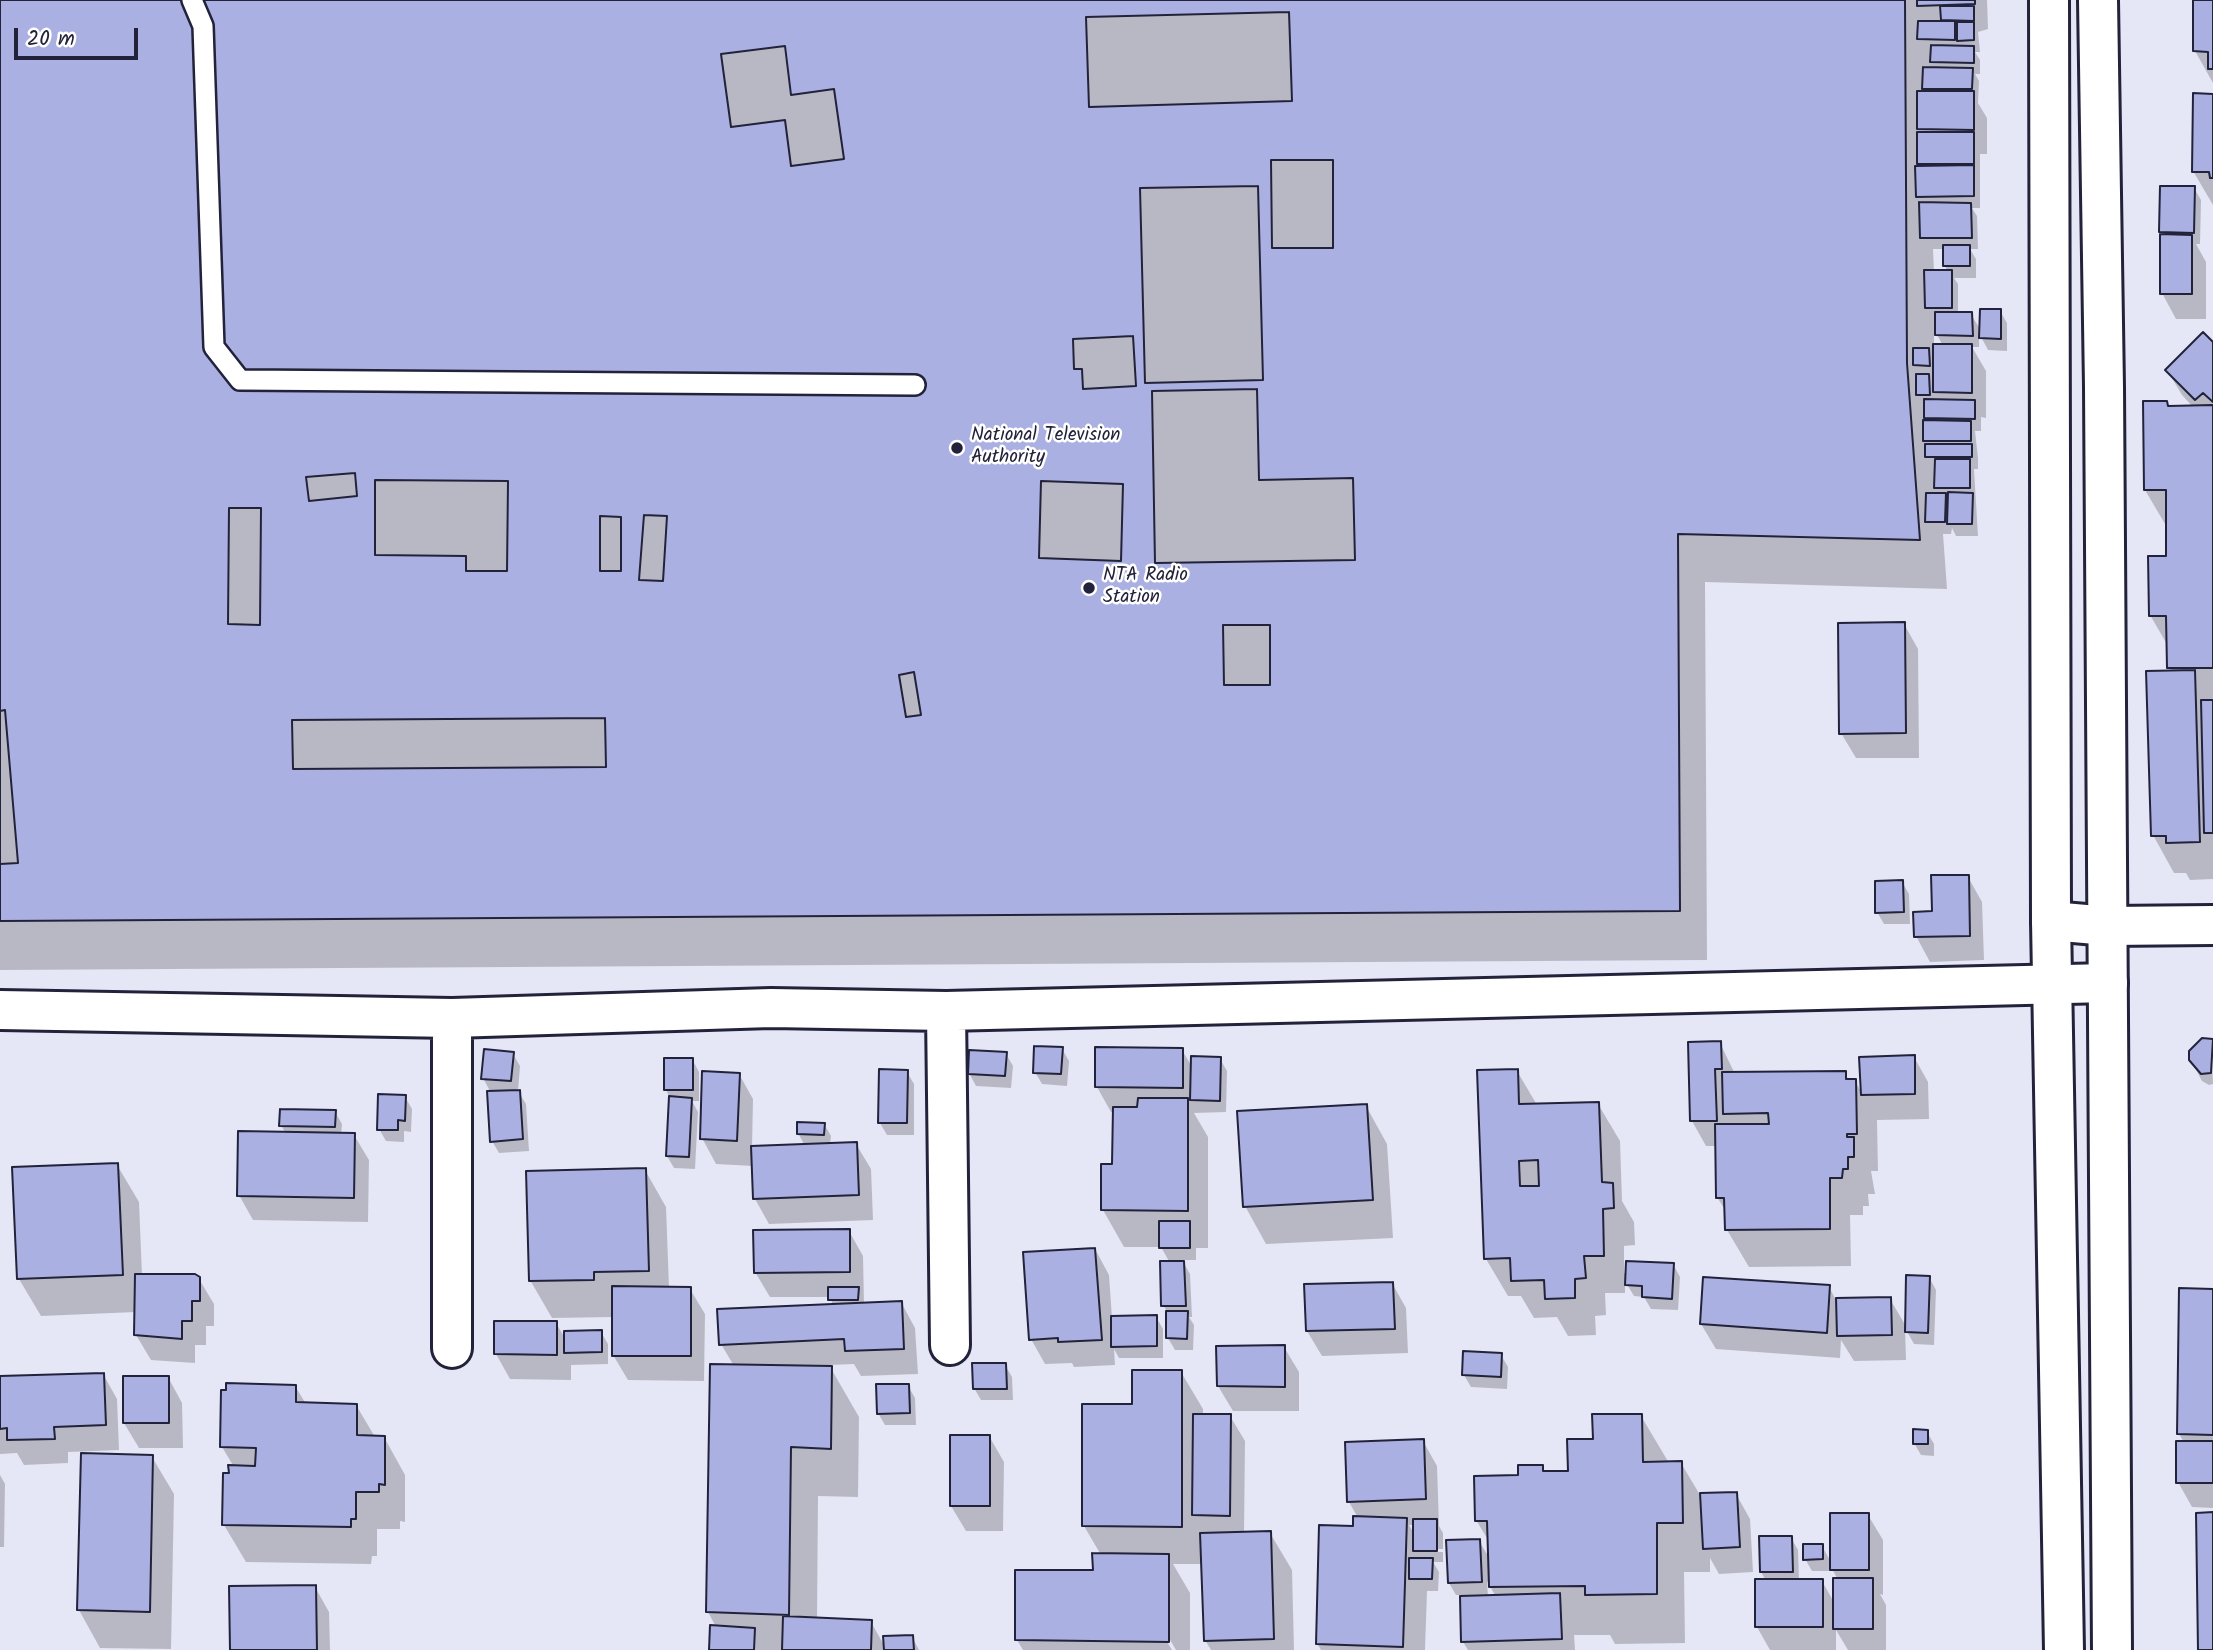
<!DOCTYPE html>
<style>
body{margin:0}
#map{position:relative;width:2213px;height:1650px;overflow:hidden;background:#e6e7f6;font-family:Kalam,sans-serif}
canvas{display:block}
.scale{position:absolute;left:14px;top:28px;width:124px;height:32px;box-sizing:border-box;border:4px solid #22223b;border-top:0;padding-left:9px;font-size:21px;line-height:24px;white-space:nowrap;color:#22223b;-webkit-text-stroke:5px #fff;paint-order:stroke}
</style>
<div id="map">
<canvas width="2213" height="1650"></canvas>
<div class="scale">20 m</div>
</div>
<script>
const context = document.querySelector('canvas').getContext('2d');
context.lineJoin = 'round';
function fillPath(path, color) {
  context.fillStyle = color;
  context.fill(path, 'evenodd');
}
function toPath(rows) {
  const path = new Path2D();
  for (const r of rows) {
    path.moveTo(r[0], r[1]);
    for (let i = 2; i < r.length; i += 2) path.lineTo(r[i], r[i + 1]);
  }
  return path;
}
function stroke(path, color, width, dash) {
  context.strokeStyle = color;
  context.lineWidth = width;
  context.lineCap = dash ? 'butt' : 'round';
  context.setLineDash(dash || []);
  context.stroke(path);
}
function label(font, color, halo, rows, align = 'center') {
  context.font = font + ' Kalam,sans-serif';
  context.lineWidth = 5;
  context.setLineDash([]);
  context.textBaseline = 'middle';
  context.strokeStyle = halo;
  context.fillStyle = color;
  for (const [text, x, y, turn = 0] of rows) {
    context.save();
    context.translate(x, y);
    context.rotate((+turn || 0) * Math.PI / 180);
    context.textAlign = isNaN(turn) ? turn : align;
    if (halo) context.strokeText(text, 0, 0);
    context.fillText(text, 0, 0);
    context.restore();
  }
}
const shadow = toPath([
 [0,0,1987,0,1988,29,1978,32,1980,52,1975,52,1980,60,1980,74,1975,74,1979,81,1978,103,1987,118,1987,154,1980,154,1980,208,1972,208,1977,216,1978,249,1970,249,1976,259,1976,278,1954,278,1958,284,1958,314,1971,314,1981,331,2000,311,2007,323,2007,351,1988,350,1979,333,1979,347,1972,347,1986,371,1986,418,1981,417,1981,431,1975,431,1978,458,1978,469,1974,469,1978,536,1956,536,1952,528,1951,534,1943,534,1947,589,1705,582,1707,960,0,970],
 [1933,249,1945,249,1945,266,1948,272,1934,272],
 [1934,329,1943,346,1934,346],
 [2195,0,2213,0,2213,83,2195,51],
 [2213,95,2213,205,2193,171],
 [2194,188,2201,200,2200,244,2196,244,2206,262,2206,319,2176,319,2162,293,2164,236,2161,232],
 [2213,344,2213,879,2190,880,2186,873,2174,873,2153,835,2171,672,2168,646,2150,615,2168,558,2168,529,2145,490,2166,403,2169,407,2193,407,2182,395,2167,370],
 [1904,624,1918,649,1919,758,1856,758,1841,733],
 [1968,877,1982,902,1984,960,1930,962,1916,936],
 [1902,882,1909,894,1910,924,1884,924,1877,912],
 [2211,1040,2213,1084,2209,1085,2202,1081,2195,1068,2190,1051,2195,1044],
 [1720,1043,1735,1074,1845,1073,1849,1081,1855,1081,1862,1093,1914,1057,1928,1082,1929,1119,1877,1120,1878,1171,1871,1171,1875,1194,1868,1194,1869,1206,1863,1206,1863,1215,1850,1215,1851,1266,1749,1267,1727,1230,1727,1213,1717,1197,1717,1146,1706,1146,1692,1121],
 [1062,1049,1069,1061,1067,1086,1042,1084,1035,1072],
 [1182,1050,1192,1067,1220,1059,1227,1071,1226,1112,1194,1113,1208,1137,1208,1248,1196,1248,1196,1260,1182,1260,1190,1274,1192,1317,1189,1317,1194,1325,1193,1350,1175,1350,1168,1338,1168,1313,1163,1305,1170,1263,1161,1247,1124,1247,1103,1210,1114,1166,1115,1112,1111,1112,1097,1087],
 [513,1054,520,1066,518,1091,526,1104,529,1151,499,1153,492,1141,491,1093,483,1078],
 [1006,1054,1013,1066,1011,1088,976,1086,969,1073],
 [692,1059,699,1072,699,1101,692,1101,698,1112,695,1169,674,1168,667,1156,670,1098,666,1090],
 [1517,1071,1537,1105,1598,1104,1620,1141,1622,1201,1634,1222,1635,1245,1624,1246,1624,1273,1673,1264,1680,1277,1678,1310,1651,1309,1644,1297,1634,1296,1625,1281,1625,1293,1605,1293,1606,1315,1595,1316,1596,1335,1568,1336,1557,1317,1534,1318,1521,1296,1508,1296,1486,1259],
 [907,1072,914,1084,914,1135,887,1135,880,1123],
 [739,1074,753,1099,752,1148,805,1146,798,1133,824,1124,831,1136,830,1145,856,1144,871,1169,873,1220,769,1224,755,1199,753,1166,716,1164,702,1138],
 [405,1097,412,1109,411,1132,404,1131,404,1142,386,1141,379,1129],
 [1366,1106,1387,1144,1393,1238,1266,1244,1245,1206],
 [335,1112,342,1124,341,1135,354,1135,369,1160,368,1222,253,1220,239,1195,286,1134,281,1125],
 [117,1165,139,1202,142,1276,199,1279,214,1304,214,1326,206,1326,206,1345,195,1345,195,1363,151,1360,136,1335,136,1312,41,1316,19,1279],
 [645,1170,666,1207,669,1288,690,1289,705,1314,704,1381,628,1380,613,1355,613,1317,552,1318,530,1280],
 [849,1231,863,1256,864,1304,901,1302,915,1328,918,1374,861,1376,854,1364,829,1365,859,1417,858,1497,818,1496,817,1620,871,1622,885,1647,912,1637,919,1650,711,1650,716,1627,708,1612,734,1366,721,1344,833,1305,830,1297,770,1297,755,1272],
 [1095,1249,1109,1275,1112,1318,1156,1317,1163,1329,1163,1358,1119,1358,1114,1349,1115,1365,1074,1367,1072,1363,1045,1364,1031,1339],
 [1929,1277,1936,1290,1934,1345,1914,1344,1905,1328,1906,1360,1854,1361,1841,1340,1840,1358,1716,1349,1701,1324,1829,1287,1836,1300,1890,1299,1907,1328],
 [1392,1283,1406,1308,1408,1353,1322,1356,1307,1331],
 [2213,1290,2213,1508,2192,1507,2178,1482,2184,1442,2179,1434],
 [556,1323,566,1340,601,1332,608,1344,608,1364,571,1365,571,1380,510,1379,496,1354],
 [1284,1347,1299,1372,1299,1411,1233,1411,1218,1386],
 [1501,1355,1508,1367,1507,1389,1471,1387,1464,1375],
 [1005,1365,1012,1377,1013,1400,981,1400,974,1388],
 [1181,1372,1203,1409,1203,1416,1230,1416,1245,1441,1244,1534,1270,1533,1292,1570,1294,1650,1211,1650,1205,1640,1203,1564,1173,1564,1190,1593,1190,1650,1176,1650,1166,1633,1163,1635,1172,1650,1023,1650,1017,1640,1095,1572,1101,1555,1084,1526,1134,1406],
 [103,1374,117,1399,119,1450,68,1452,68,1463,24,1465,17,1453,0,1454,0,1378],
 [168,1377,182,1403,183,1448,139,1448,124,1423],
 [295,1386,306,1404,356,1405,375,1437,384,1437,405,1475,405,1522,400,1521,400,1529,377,1529,377,1556,372,1556,371,1564,246,1562,224,1525,234,1467,222,1447],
 [908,1386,915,1398,916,1425,885,1425,878,1413],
 [1641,1416,1669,1463,1681,1463,1700,1495,1736,1494,1750,1519,1753,1572,1719,1574,1710,1558,1710,1572,1684,1572,1685,1643,1615,1644,1610,1635,1574,1635,1575,1650,1468,1650,1463,1642,1462,1595,1456,1595,1449,1583,1479,1541,1490,1559,1490,1543,1476,1520,1520,1477,1542,1467,1545,1473,1570,1473,1595,1440],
 [1487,1581,1496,1597,1488,1597],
 [1927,1432,1934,1444,1934,1456,1921,1455,1914,1443],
 [989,1436,1004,1462,1003,1531,966,1531,951,1506],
 [1423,1441,1437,1466,1439,1526,1443,1533,1443,1549,1424,1549,1424,1552,1443,1552,1443,1562,1433,1562,1439,1572,1438,1591,1427,1591,1425,1650,1321,1650,1317,1643,1358,1518,1349,1502],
 [1409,1525,1415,1525,1415,1535],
 [152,1457,174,1494,171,1649,100,1648,79,1610],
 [0,1475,5,1484,4,1547,0,1547],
 [1868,1515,1883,1540,1883,1595,1880,1594,1886,1605,1886,1650,1848,1650,1836,1630,1836,1650,1770,1650,1757,1627,1766,1581,1761,1572,1791,1538,1798,1550,1799,1581,1822,1581,1835,1604,1838,1580,1829,1563,1829,1571,1812,1571,1805,1559,1822,1546,1832,1564],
 [315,1587,329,1612,330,1650,231,1650]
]);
const building = toPath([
 [0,0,1905,0,1907,363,1920,540,1678,534,1680,911,0,921,0,0],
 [1917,0,1975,0,1975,4,1917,6,1917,0],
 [2193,0,2213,0,2213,69,2208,69,2208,52,2193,51,2193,0],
 [1940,6,1974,6,1974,21,1941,20,1940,6],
 [1289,12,1292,101,1089,107,1086,17,1289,12],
 [1918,21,1955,21,1955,40,1917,39,1918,21],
 [1957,22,1974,22,1974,40,1957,41,1957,22],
 [1931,45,1974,46,1974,63,1930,62,1931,45],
 [785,46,791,95,834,89,844,159,791,166,785,120,731,127,721,54,785,46],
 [1923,67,1973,68,1972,89,1922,89,1923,67],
 [1917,91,1974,91,1974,130,1917,129,1917,91],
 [2193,93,2213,94,2213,178,2210,178,2209,172,2192,172,2193,93],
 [1917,132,1974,132,1974,164,1917,164,1917,132],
 [1271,160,1333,160,1333,248,1272,248,1271,160],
 [1974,165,1974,196,1916,197,1915,166,1974,165],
 [1258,186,1263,380,1145,383,1140,188,1258,186],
 [2160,186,2195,186,2194,233,2159,232,2160,186],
 [1919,202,1971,203,1972,238,1920,238,1919,202],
 [2160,234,2192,235,2192,294,2160,294,2160,234],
 [1943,245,1970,245,1970,266,1943,266,1943,245],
 [1924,270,1952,270,1952,308,1925,308,1924,270],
 [1980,309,2001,309,2001,339,1979,338,1980,309],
 [1935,312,1972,312,1973,336,1935,335,1935,312],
 [2203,332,2213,342,2213,402,2203,393,2195,400,2165,370,2203,332],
 [1133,336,1136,386,1083,389,1082,369,1074,369,1073,339,1133,336],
 [1933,344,1972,344,1972,393,1933,392,1933,344],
 [1913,348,1929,348,1930,366,1913,365,1913,348],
 [1916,374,1929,374,1930,395,1916,395,1916,374],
 [1257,389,1259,480,1353,478,1355,560,1155,563,1152,391,1257,389],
 [1924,399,1975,400,1975,419,1924,418,1924,399],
 [2143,401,2167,401,2168,406,2213,405,2213,668,2167,668,2166,616,2149,616,2148,556,2166,556,2166,490,2144,490,2143,401],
 [1923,420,1971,421,1971,441,1923,441,1923,420],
 [1925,444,1972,444,1972,457,1925,457,1925,444],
 [1935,459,1970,459,1970,488,1934,488,1935,459],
 [355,473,357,496,309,501,306,477,355,473],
 [375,480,508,481,507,571,466,571,466,556,375,555,375,480],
 [1041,481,1123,484,1121,561,1039,558,1041,481],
 [1948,492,1973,493,1972,524,1947,524,1948,492],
 [1926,493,1946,493,1945,522,1925,522,1926,493],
 [229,508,261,508,260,625,228,624,229,508],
 [644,515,667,516,663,581,639,580,644,515],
 [600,516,621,517,621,571,600,571,600,516],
 [1905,622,1906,733,1839,734,1838,623,1905,622],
 [1223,625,1270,625,1270,685,1224,685,1223,625],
 [2195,670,2200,842,2166,843,2166,836,2151,836,2146,671,2195,670],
 [914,672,921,715,906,717,899,675,914,672],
 [2201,700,2213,700,2213,833,2204,833,2201,700],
 [5,710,18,863,0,864,0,711,5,710],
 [605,718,606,767,293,769,292,720,605,718],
 [1931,875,1969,875,1970,936,1914,937,1913,912,1932,911,1931,875],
 [1903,880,1904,912,1875,913,1875,881,1903,880],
 [2202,1038,2213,1039,2211,1073,2201,1074,2189,1060,2189,1051,2202,1038],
 [1721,1041,1722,1069,1715,1069,1717,1121,1690,1121,1688,1042,1721,1041],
 [1034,1046,1063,1047,1061,1074,1033,1073,1034,1046],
 [1095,1047,1183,1048,1183,1088,1095,1087,1095,1047],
 [484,1049,514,1052,511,1081,481,1079,484,1049],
 [969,1050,1007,1052,1005,1076,968,1074,969,1050],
 [1915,1055,1915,1094,1861,1095,1859,1057,1915,1055],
 [1191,1056,1221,1057,1220,1101,1190,1100,1191,1056],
 [664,1058,693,1058,693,1090,664,1090,664,1058],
 [879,1069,908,1070,907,1123,878,1123,879,1069],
 [1518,1069,1519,1104,1599,1102,1602,1182,1613,1183,1614,1208,1603,1209,1604,1256,1584,1256,1586,1278,1575,1279,1575,1298,1545,1299,1544,1280,1511,1281,1510,1258,1484,1259,1477,1070,1518,1069],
 [1538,1160,1539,1186,1520,1186,1519,1161,1538,1160],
 [702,1071,740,1073,737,1141,700,1139,702,1071],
 [1846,1071,1846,1079,1856,1079,1857,1134,1847,1134,1847,1137,1854,1137,1854,1157,1848,1157,1848,1169,1843,1169,1842,1178,1830,1178,1830,1229,1725,1230,1724,1198,1716,1198,1715,1124,1769,1124,1768,1113,1723,1114,1722,1072,1846,1071],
 [520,1090,523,1139,490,1142,487,1091,520,1090],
 [378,1094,406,1095,405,1121,398,1120,398,1130,377,1130,378,1094],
 [669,1096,692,1098,689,1157,666,1156,669,1096],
 [1138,1098,1188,1098,1188,1211,1101,1210,1101,1164,1112,1164,1113,1107,1137,1107,1138,1098],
 [1367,1104,1373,1200,1243,1207,1237,1111,1367,1104],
 [280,1109,336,1110,335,1127,279,1126,280,1109],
 [797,1122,825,1123,824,1135,797,1134,797,1122],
 [238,1131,355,1133,354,1198,237,1196,238,1131],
 [857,1142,859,1195,753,1199,751,1146,857,1142],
 [118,1163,123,1275,17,1279,12,1167,118,1163],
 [646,1168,649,1271,594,1272,594,1280,529,1281,526,1171,646,1168],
 [1159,1221,1190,1221,1190,1248,1159,1248,1159,1221],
 [850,1229,850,1272,754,1273,753,1230,850,1229],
 [1095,1248,1102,1340,1058,1342,1058,1338,1029,1340,1023,1252,1095,1248],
 [1160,1261,1184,1261,1186,1306,1161,1306,1160,1261],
 [1626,1261,1674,1263,1672,1299,1642,1297,1642,1286,1625,1285,1626,1261],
 [135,1274,195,1274,200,1277,200,1301,192,1301,192,1321,182,1321,182,1339,134,1335,135,1274],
 [1906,1275,1930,1276,1928,1333,1905,1332,1906,1275],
 [1703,1277,1830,1285,1827,1333,1700,1324,1703,1277],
 [1393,1282,1395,1329,1306,1331,1304,1284,1393,1282],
 [612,1286,691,1287,691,1356,612,1356,612,1286],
 [828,1287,859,1287,858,1300,828,1300,828,1287],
 [2179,1288,2213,1289,2213,1435,2177,1434,2179,1288],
 [1891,1297,1892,1335,1837,1336,1836,1298,1891,1297],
 [902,1301,904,1349,845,1351,844,1339,719,1345,717,1309,902,1301],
 [1166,1311,1188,1311,1187,1339,1166,1338,1166,1311],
 [1157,1315,1157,1346,1111,1347,1111,1316,1157,1315],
 [494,1321,557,1321,557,1355,494,1354,494,1321],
 [602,1330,602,1352,564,1353,564,1331,602,1330],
 [1285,1345,1285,1387,1217,1386,1216,1346,1285,1345],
 [1463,1351,1502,1353,1501,1377,1462,1375,1463,1351],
 [972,1363,1006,1363,1007,1389,973,1389,972,1363],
 [710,1364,832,1366,831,1449,791,1447,789,1615,706,1612,710,1364],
 [1132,1370,1182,1370,1182,1527,1082,1526,1082,1404,1132,1404,1132,1370],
 [104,1373,106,1425,54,1427,55,1439,7,1440,7,1428,0,1429,0,1376,104,1373],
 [123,1376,169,1376,169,1423,123,1423,123,1376],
 [226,1383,296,1385,296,1402,357,1404,357,1435,385,1436,385,1485,379,1484,379,1492,356,1492,356,1519,351,1519,351,1527,222,1525,223,1473,229,1473,228,1465,255,1466,256,1448,220,1447,221,1390,226,1390,226,1383],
 [876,1384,909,1384,910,1413,877,1414,876,1384],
 [1193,1414,1231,1414,1230,1516,1192,1515,1193,1414],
 [1592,1414,1642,1414,1643,1462,1682,1461,1683,1523,1657,1523,1657,1594,1585,1595,1585,1586,1489,1587,1487,1521,1475,1521,1474,1476,1518,1475,1518,1465,1543,1465,1543,1471,1568,1471,1567,1439,1593,1439,1592,1414],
 [1913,1429,1928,1430,1928,1444,1913,1444,1913,1429],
 [950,1435,990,1435,990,1506,950,1506,950,1435],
 [1424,1439,1426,1499,1347,1502,1345,1442,1424,1439],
 [2176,1441,2213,1441,2213,1483,2176,1483,2176,1441],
 [81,1453,153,1455,150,1612,77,1610,81,1453],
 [1737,1492,1740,1547,1703,1549,1700,1493,1737,1492],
 [2213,1512,2213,1650,2198,1650,2196,1513,2213,1512],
 [1830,1513,1869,1513,1869,1570,1830,1570,1830,1513],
 [1353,1516,1407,1518,1403,1647,1316,1644,1319,1525,1353,1526,1353,1516],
 [1413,1519,1437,1519,1437,1551,1413,1551,1413,1519],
 [1271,1531,1274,1639,1204,1641,1200,1533,1271,1531],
 [1759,1536,1792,1536,1793,1572,1760,1572,1759,1536],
 [1480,1539,1482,1582,1448,1583,1446,1540,1480,1539],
 [1803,1544,1823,1544,1823,1559,1803,1560,1803,1544],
 [1092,1553,1169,1554,1169,1642,1015,1640,1015,1570,1093,1570,1092,1553],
 [1409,1558,1433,1558,1432,1579,1409,1579,1409,1558],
 [1833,1578,1873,1578,1873,1629,1833,1629,1833,1578],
 [1755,1579,1823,1579,1823,1627,1755,1627,1755,1579],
 [316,1585,317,1650,230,1650,229,1586,316,1585],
 [1560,1593,1562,1639,1461,1642,1460,1596,1560,1593],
 [783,1616,872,1620,871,1650,782,1650,783,1616],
 [710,1625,755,1628,754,1650,709,1650,710,1625],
 [913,1635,914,1650,884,1650,883,1636,913,1635]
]);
const lane = toPath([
 [192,0,203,26,214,347,240,380,915,385]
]);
const street = toPath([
 [2051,921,2108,926,2213,925],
 [0,1010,452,1018,771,1008,946,1011,2108,983],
 [946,1011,950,1345],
 [452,1018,452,1348]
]);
const secondary = toPath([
 [2049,0,2051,921,2064,1650],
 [2098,0,2104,387,2112,1650]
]);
const markers = [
 [957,448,7,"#22223b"],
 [1089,588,7,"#22223b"]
];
const poiNames = [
 ["National Television",971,437],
 ["Authority",971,459],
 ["NTA Radio",1103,577],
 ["Station",1103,599]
];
fillPath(shadow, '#0003');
fillPath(building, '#aab0e1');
stroke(building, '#22223b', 2);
stroke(lane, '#22223b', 24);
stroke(street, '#22223b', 44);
stroke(secondary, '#22223b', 44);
stroke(lane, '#fff', 19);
stroke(street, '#fff', 38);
stroke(secondary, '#fff', 38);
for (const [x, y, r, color] of markers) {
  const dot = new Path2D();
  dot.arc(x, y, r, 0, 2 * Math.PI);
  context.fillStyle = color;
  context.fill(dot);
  stroke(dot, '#fff', 2.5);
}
label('19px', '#22223b', '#fff', poiNames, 'left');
</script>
